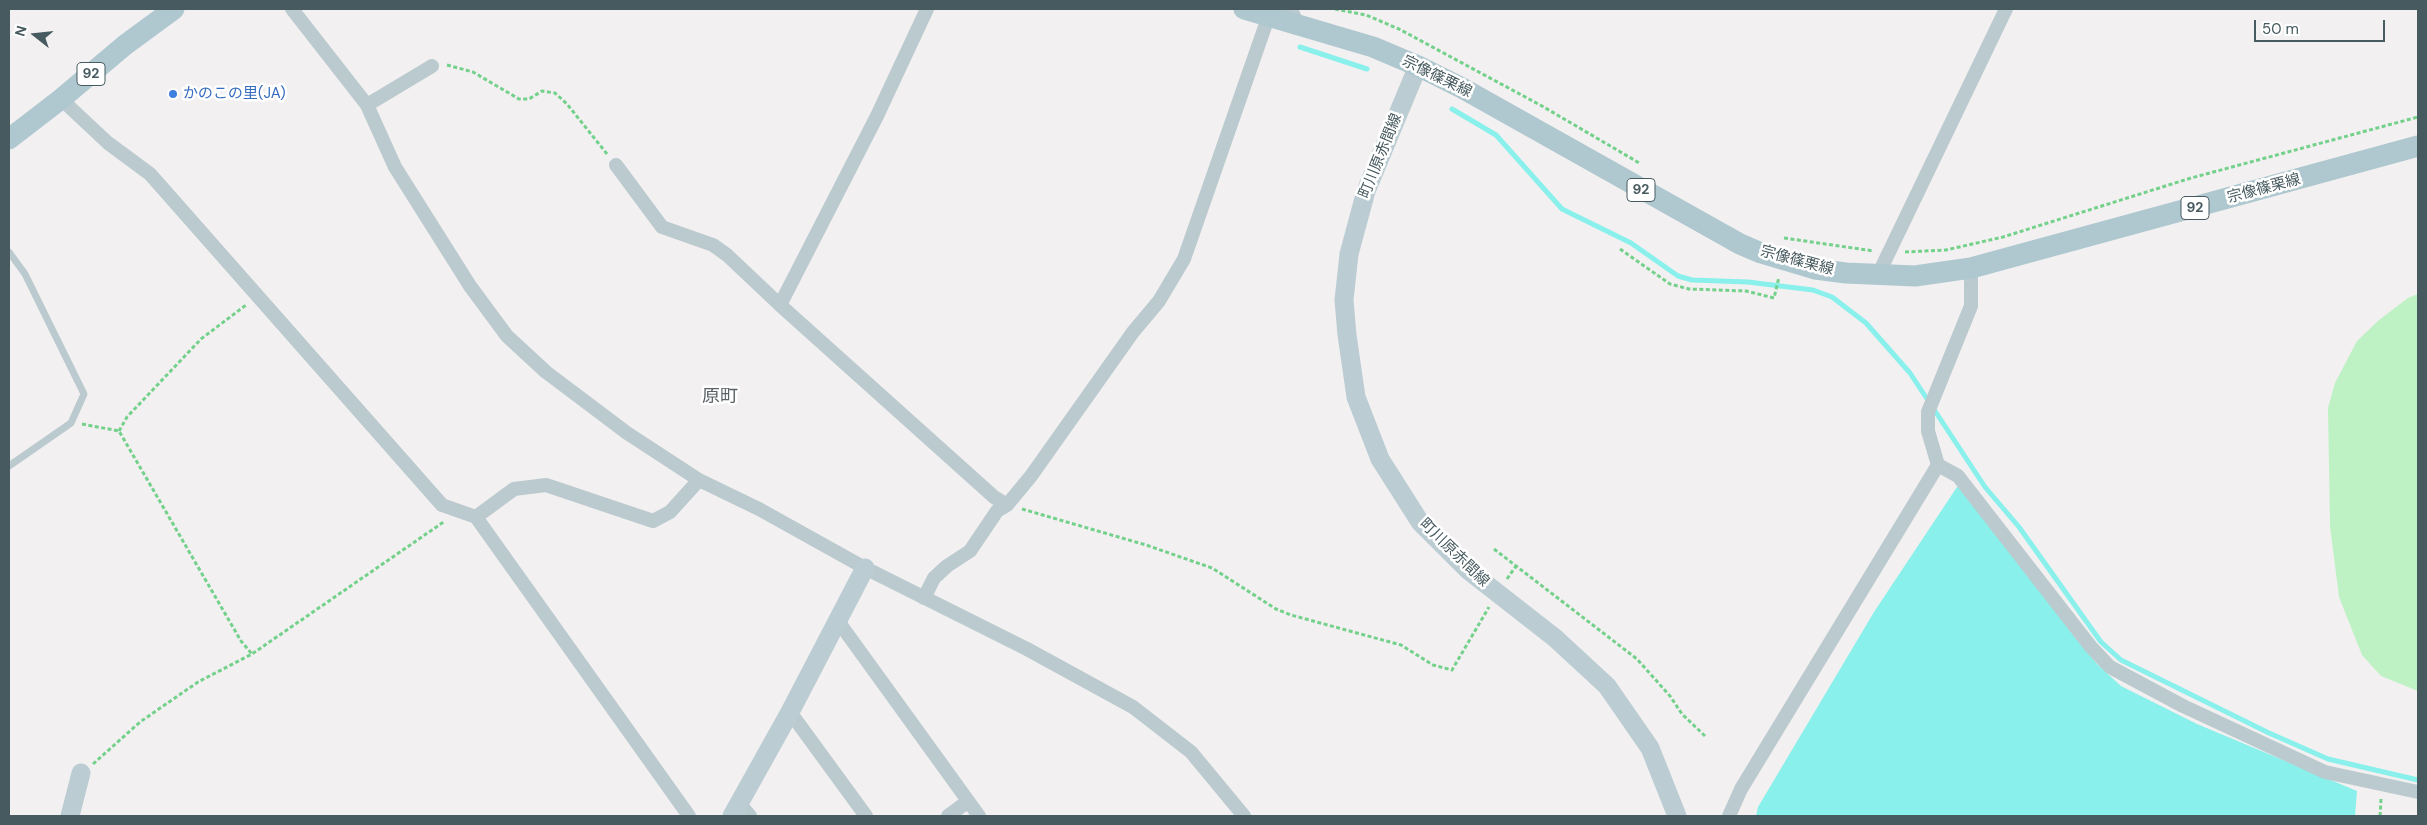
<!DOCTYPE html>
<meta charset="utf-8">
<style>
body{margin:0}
#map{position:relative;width:2427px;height:825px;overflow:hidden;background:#f3f0f1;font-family:"DM Sans",sans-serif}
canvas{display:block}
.frame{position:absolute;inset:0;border:10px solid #475a5f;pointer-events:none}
.north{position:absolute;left:10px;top:10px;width:50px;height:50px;-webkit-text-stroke:4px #fff;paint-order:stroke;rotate:286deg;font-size:14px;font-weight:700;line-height:20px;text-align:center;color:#475a5f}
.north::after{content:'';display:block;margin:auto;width:18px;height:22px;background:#475a5f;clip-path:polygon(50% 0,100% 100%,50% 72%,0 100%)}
.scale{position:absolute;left:2254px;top:20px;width:131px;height:22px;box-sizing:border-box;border:2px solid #475a5f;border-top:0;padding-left:6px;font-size:15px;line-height:18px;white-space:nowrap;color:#475a5f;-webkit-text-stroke:4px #fff;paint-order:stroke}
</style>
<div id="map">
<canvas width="2427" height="825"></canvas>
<div class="frame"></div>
<div class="north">N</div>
<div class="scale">50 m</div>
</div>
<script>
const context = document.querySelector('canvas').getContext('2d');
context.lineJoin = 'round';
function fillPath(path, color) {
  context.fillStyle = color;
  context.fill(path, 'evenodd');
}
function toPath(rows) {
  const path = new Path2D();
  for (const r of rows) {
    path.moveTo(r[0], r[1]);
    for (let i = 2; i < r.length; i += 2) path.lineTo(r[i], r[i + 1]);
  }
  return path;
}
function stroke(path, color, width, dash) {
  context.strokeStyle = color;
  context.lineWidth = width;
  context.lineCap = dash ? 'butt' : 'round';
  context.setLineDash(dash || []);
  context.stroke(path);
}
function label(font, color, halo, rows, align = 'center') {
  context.font = font + ' "DM Sans","Noto Sans JP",sans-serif';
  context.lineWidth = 5;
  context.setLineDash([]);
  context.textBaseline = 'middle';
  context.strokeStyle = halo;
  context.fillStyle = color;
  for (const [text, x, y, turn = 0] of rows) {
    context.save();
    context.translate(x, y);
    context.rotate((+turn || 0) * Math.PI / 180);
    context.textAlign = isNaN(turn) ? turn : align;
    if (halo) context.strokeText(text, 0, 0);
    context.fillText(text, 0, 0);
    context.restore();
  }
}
const green = toPath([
 [2418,294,2418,691,2381,676,2362,655,2339,597,2330,526,2328,408,2335,383,2357,341,2379,320,2408,298]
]);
const water = toPath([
 [1957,487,1967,490,2076,639,2098,665,2121,686,2197,724,2357,791,2355,816,1756,816,1758,807,1874,612]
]);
const stream = toPath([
 [1300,47,1367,69],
 [1452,109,1496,135,1562,209,1631,243,1678,276,1692,280,1748,282,1813,290,1832,297,1866,323,1910,373,1985,487,2019,527,2101,642,2121,660,2269,733,2328,759,2418,780]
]);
const path = toPath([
 [1335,9,1366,15,1399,29,1542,106,1641,164],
 [447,65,473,72,519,99,529,99,542,91,555,93,567,104,607,154],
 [1784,238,1874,251],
 [1620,249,1670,284,1689,289,1746,291,1774,298,1779,277],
 [1905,252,1946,250,2003,237,2191,178,2418,117],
 [82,424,119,431,241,641,252,654],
 [119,431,127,417,201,339,246,305],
 [1022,509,1146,545,1212,568,1276,609,1291,615,1401,645,1433,665,1452,670,1489,607],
 [1494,549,1637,659,1670,696,1682,714,1705,736],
 [1507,579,1516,566],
 [93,764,140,722,198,682,252,654,445,521],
 [2380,816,2381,799]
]);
const lane = toPath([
 [9,252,25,274,84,394,71,423,9,466]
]);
const street = toPath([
 [292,9,367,105,395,167,470,286,507,336,546,372,627,433,699,480,759,509,865,568,1027,649,1133,707,1191,752,1244,816],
 [927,9,877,116,780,305,994,497,1007,505],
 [1291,9,1297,23],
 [61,99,108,143,150,174,442,505,476,517,689,816],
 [367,105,432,66],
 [616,165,662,227,713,245,727,255,780,305],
 [1971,268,1971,306,1928,412,1928,431,1938,465,1958,476,2091,647,2110,667,2183,706,2325,772,2418,792],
 [1878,275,2006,9],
 [476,517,514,489,546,485,653,521,670,512,699,480],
 [924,598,934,578,947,566,970,551,997,511,1007,505,1031,476,1133,332,1159,301,1184,259,1269,15],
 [838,621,979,816],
 [790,712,866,816],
 [739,803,750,816],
 [948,816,967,802],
 [1729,816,1741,789,1938,465]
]);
const secondary = toPath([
 [1418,66,1366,191,1349,254,1344,300,1347,335,1356,397,1380,459,1420,522,1468,570,1555,638,1607,686,1650,748,1677,816],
 [70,816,81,773],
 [732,816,790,712,865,568]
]);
const primary = toPath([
 [1244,9,1373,47,1418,66,1462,88,1740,244,1761,253,1815,269,1846,273,1915,276,1971,268,2418,146],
 [9,139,61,99,125,45,174,9]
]);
const markers = [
 [173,94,5,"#3f7fe0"]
];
const shields = [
 [91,74,28],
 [1641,190,28],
 [2195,208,28]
];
const shieldNames = [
 ["92",91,74],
 ["92",1641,190],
 ["92",2195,208]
];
const streetNames = [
 ["宗像篠栗線",1437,77,26],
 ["町川原赤間線",1381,156,-68],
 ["宗像篠栗線",2264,189,-15],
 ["宗像篠栗線",1797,261,15],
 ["町川原赤間線",1454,553,44]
];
const shopNames = [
 ["かのこの里(JA)",183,94]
];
const quarterNames = [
 ["原町",720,397]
];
fillPath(green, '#bef1c4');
fillPath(water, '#89f0eb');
stroke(stream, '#89f0eb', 5);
stroke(path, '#74d18b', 3, [4, 2.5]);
stroke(lane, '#bbcace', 7);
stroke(street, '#bbcace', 14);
stroke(secondary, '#bbcdd3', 19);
stroke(primary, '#afc8d0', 21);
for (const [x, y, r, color] of markers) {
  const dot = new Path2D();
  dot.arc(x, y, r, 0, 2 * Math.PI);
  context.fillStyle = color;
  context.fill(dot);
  stroke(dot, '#fff', 2);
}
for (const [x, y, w] of shields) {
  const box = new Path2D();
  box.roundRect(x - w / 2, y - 11.5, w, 23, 4);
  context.fillStyle = '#fff';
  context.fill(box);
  stroke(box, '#475a5f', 1);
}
label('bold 14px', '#475a5f', null, shieldNames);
label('15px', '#475a5f', '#fff', streetNames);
label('15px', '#366cbe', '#fff', shopNames, 'left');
label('18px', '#5c6366', '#fff', quarterNames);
</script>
